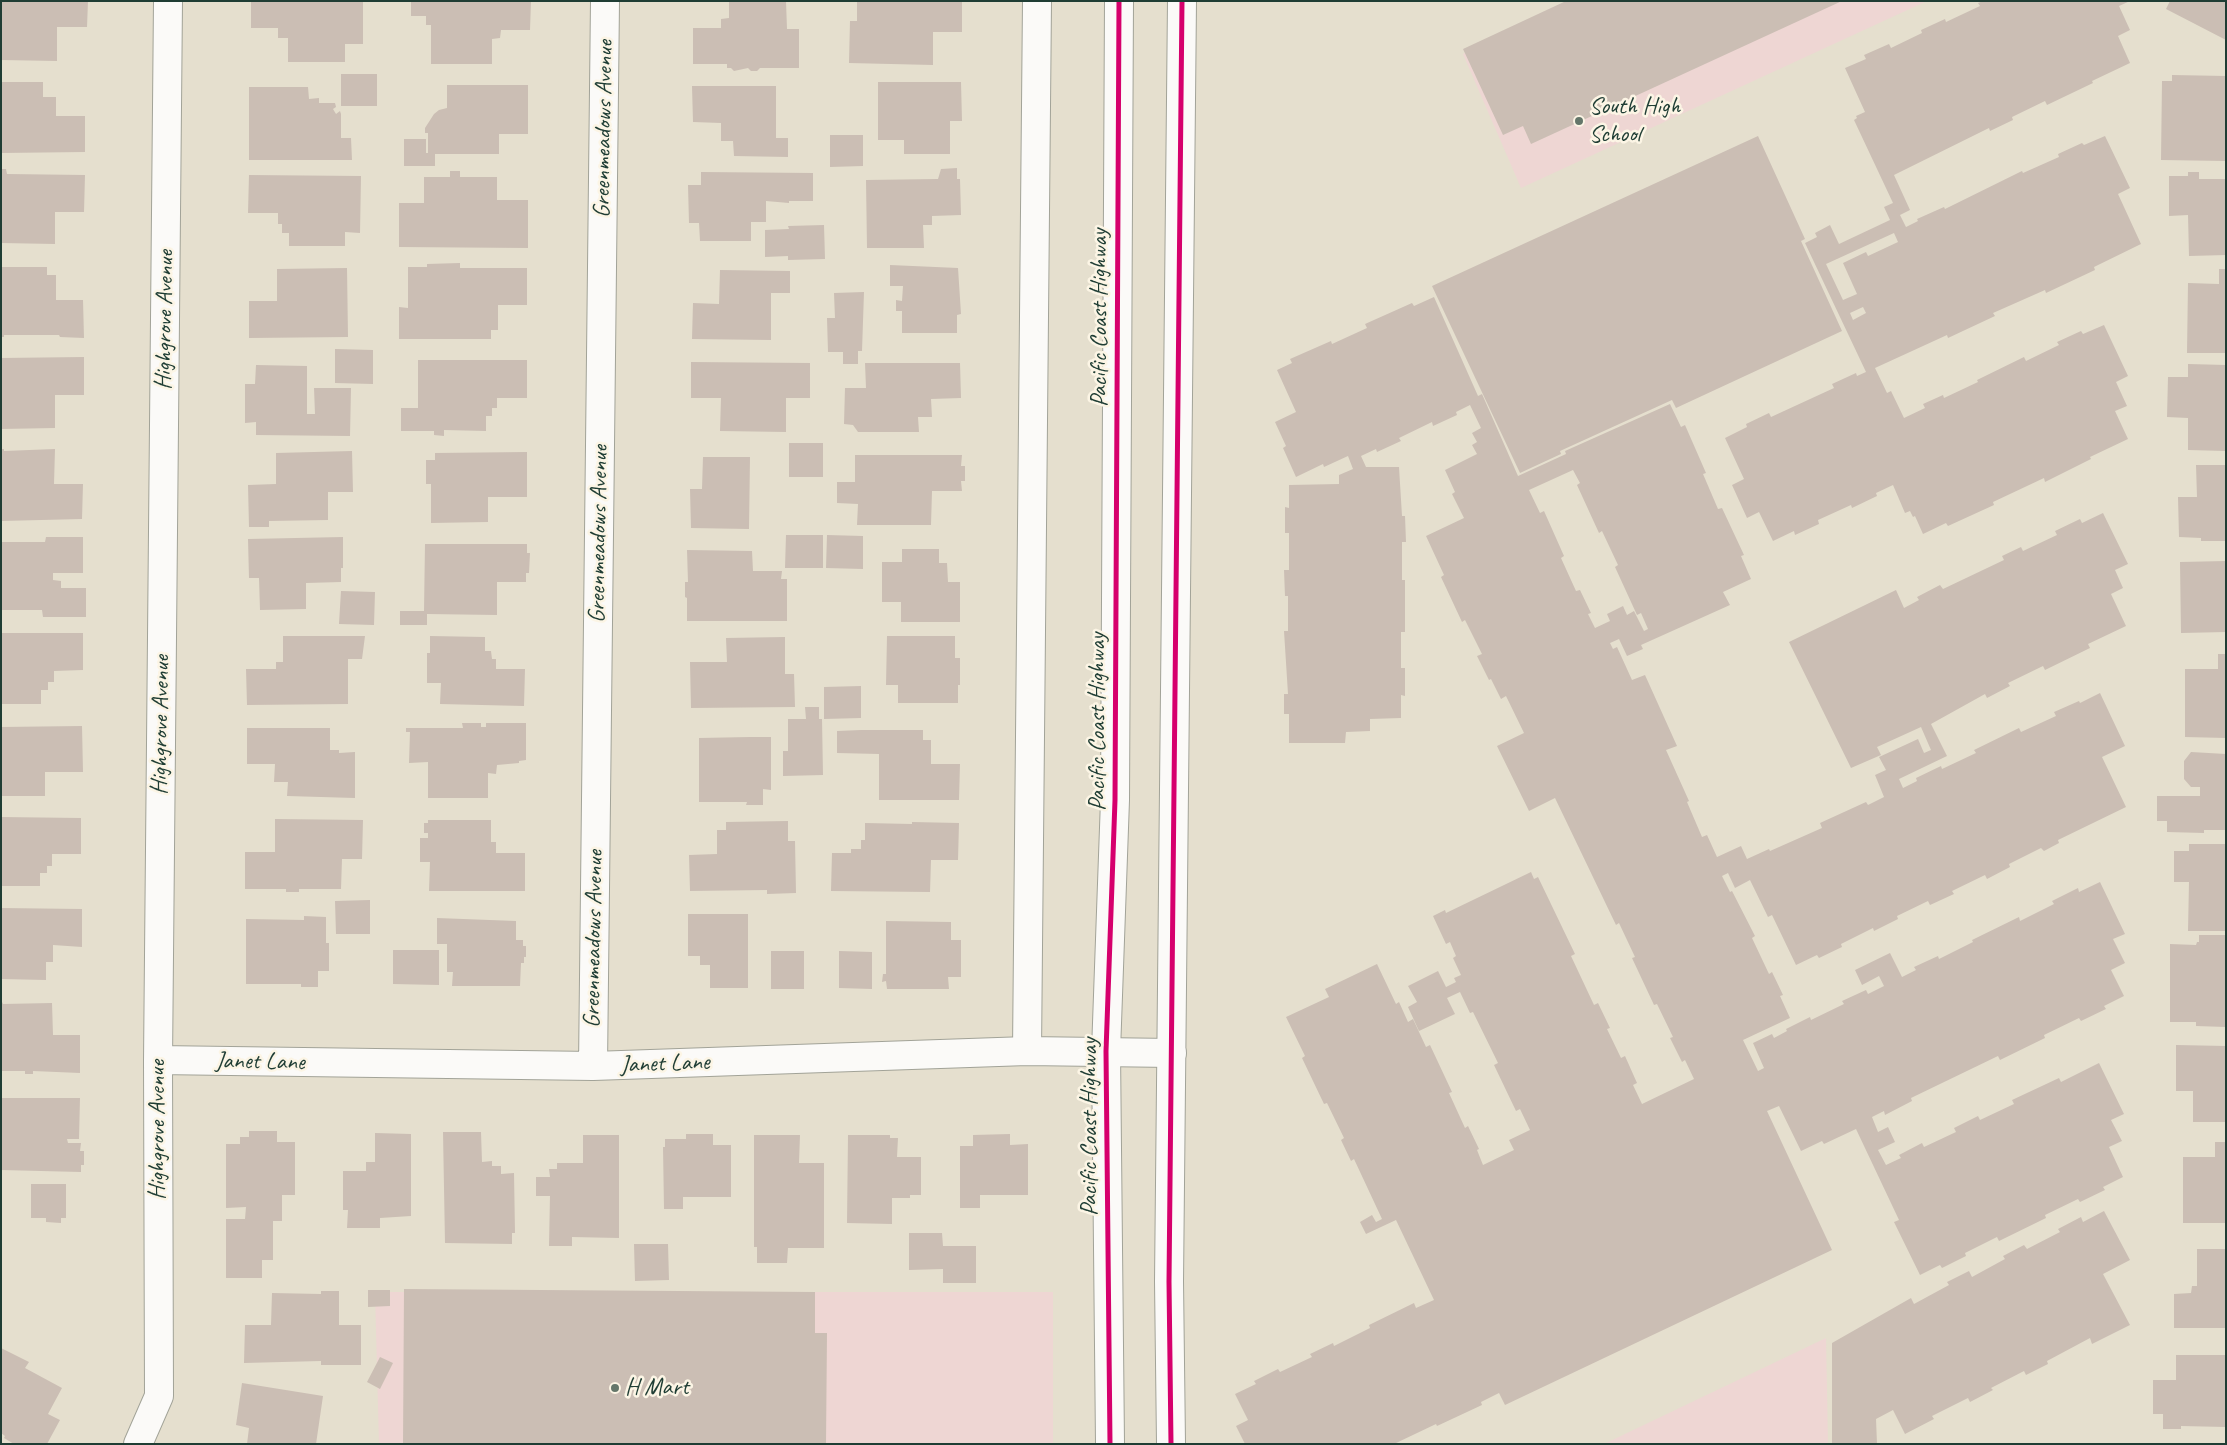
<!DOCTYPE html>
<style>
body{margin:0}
#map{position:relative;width:2227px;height:1445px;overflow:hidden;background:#e5dfce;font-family:Caveat,sans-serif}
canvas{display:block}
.frame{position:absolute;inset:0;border:2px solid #1f3d34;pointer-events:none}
</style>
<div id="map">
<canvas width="2227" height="1445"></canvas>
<div class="frame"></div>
</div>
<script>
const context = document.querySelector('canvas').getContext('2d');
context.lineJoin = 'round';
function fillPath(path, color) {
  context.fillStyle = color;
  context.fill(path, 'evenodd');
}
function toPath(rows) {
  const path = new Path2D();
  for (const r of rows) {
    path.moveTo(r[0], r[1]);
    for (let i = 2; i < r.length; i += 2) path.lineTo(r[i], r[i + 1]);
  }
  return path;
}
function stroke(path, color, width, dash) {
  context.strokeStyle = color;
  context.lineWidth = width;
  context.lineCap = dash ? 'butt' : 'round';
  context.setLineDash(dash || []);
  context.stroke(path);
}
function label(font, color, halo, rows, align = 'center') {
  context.font = font + ' Caveat,sans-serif';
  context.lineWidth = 5;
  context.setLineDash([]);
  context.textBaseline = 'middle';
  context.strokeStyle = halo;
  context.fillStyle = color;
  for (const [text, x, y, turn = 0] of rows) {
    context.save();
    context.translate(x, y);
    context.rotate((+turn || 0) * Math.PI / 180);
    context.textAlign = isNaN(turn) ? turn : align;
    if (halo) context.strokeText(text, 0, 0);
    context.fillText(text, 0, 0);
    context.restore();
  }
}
const built = toPath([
 [1580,1,1927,1,1521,188,1463,54],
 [375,1292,1053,1292,1053,1444,379,1444],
 [1826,1338,1828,1444,1604,1444]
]);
const building = toPath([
 [1,1,88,1,87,27,57,27,57,61,1,60],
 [251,1,363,1,363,44,345,44,345,62,288,62,288,38,278,38,278,28,251,28],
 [411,1,531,1,530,30,501,30,500,38,492,39,492,64,431,64,431,25,426,25,426,16,411,16],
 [729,1,786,1,787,29,799,29,799,68,760,68,757,71,751,71,748,68,734,71,731,68,727,68,727,64,693,64,693,28,721,28,721,19,729,18],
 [857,1,962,1,962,32,933,32,933,65,849,63,850,21,857,21],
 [1566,1,1842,1,1531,144,1523,126,1503,135,1463,49],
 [1983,1,2130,1,2119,6,2130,30,2118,36,2130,63,2092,81,2093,83,2047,105,2045,101,2012,117,2013,120,1990,131,1989,128,1894,175,1910,210,1900,215,1906,227,1918,221,1917,219,1944,207,1945,209,2022,171,2023,173,2059,157,2058,154,2082,143,2084,145,2105,136,2130,188,2118,194,2141,244,2094,267,2095,270,2046,293,2045,290,1993,313,1995,316,1948,338,1947,335,1875,368,1887,393,1891,391,1904,418,1925,408,1923,404,1943,395,1944,398,1978,382,1977,380,2024,357,2026,361,2059,345,2057,342,2081,331,2083,334,2104,325,2128,376,2116,382,2127,406,2115,411,2128,439,2090,457,2091,459,2045,482,2044,478,1993,502,1994,505,1948,526,1946,523,1923,534,1915,516,1913,517,1910,511,1905,513,1893,485,1876,493,1877,496,1852,508,1851,505,1818,520,1819,524,1795,535,1794,531,1773,541,1759,512,1747,518,1732,485,1744,479,1725,438,1747,427,1746,424,1769,413,1771,417,1834,388,1832,384,1856,373,1857,376,1866,372,1805,243,1817,237,1815,233,1830,225,1839,244,1890,220,1884,207,1893,203,1854,120,1857,118,1856,116,1865,112,1845,68,1866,59,1864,55,1889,44,1891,48,1922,33,1921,30,1945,19,1946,22,1980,6,1978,3],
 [1894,233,1898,242,1868,256,1866,252,1843,263,1857,294,1843,300,1826,264],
 [1863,307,1866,313,1853,320,1850,313],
 [2170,1,2226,1,2226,40,2166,9],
 [341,74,377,74,377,106,341,106],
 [2172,75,2226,76,2226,161,2161,160,2162,81,2172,81],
 [1,82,43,82,43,97,56,97,56,116,85,116,85,152,1,153],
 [878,82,961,82,962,121,950,121,950,154,904,154,904,140,878,140],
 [447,85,528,85,528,134,499,134,499,154,435,154,435,166,404,166,404,139,426,139,426,153,428,153,428,133,425,133,425,128,434,114,439,110,447,108],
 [692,86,776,86,776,138,788,138,788,157,734,156,733,141,721,141,721,123,693,122],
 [249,87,308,87,309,99,319,98,319,103,335,103,336,107,333,109,336,114,340,111,341,114,341,138,351,138,352,160,249,160],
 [830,135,863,135,863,166,830,167],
 [1758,136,1805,239,1801,241,1842,331,1676,408,1672,400,1560,451,1561,454,1520,473,1432,286],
 [957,168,957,179,960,179,961,215,932,216,932,225,923,225,924,248,867,248,866,180,938,179,941,169],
 [1,169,6,169,7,174,85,175,84,212,55,212,55,244,1,243],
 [450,171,460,171,460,177,497,177,497,200,528,200,528,248,399,247,399,203,424,203,424,177,450,177],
 [701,172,813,173,813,201,789,201,789,203,766,201,766,222,751,222,751,241,700,241,699,223,689,223,688,185,701,185],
 [2188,172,2199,172,2199,179,2226,179,2226,255,2189,256,2188,215,2169,216,2169,176,2188,176],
 [249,175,361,176,360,233,345,232,345,246,289,246,289,233,282,233,282,224,278,224,278,213,248,213],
 [824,225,825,259,788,260,788,256,765,257,765,230,789,229,788,226],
 [460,263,460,268,527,268,527,305,498,305,498,330,491,330,491,339,399,339,399,307,408,308,408,267,427,267,427,264],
 [890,265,958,268,961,314,957,315,957,333,902,333,902,311,896,311,896,300,902,301,903,286,890,286],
 [1,267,47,267,47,275,56,275,56,300,83,300,84,338,60,337,59,335,4,335,4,337,1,337],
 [347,268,348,337,249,338,249,301,277,301,277,269],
 [2219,269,2226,269,2226,353,2187,353,2188,283,2219,284],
 [720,270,790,271,790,293,771,293,771,340,692,339,693,303,719,304],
 [864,292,862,351,858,351,858,364,843,364,843,352,828,352,827,318,835,318,834,293],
 [1434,297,1478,396,1482,394,1518,476,1566,454,1565,451,1670,404,1681,427,1685,425,1706,473,1703,474,1718,509,1722,508,1744,555,1741,556,1751,579,1723,592,1730,605,1641,645,1643,649,1627,656,1619,639,1610,643,1613,649,1617,647,1632,680,1645,675,1677,746,1666,750,1689,801,1687,802,1702,837,1707,835,1717,857,1741,846,1747,859,1769,849,1770,851,1822,828,1820,823,1866,802,1868,805,1884,797,1875,775,1886,770,1879,757,1918,739,1924,753,1931,750,1921,727,1877,747,1881,755,1851,768,1789,642,1896,590,1904,608,1919,600,1917,597,1940,585,1943,589,2004,560,2002,556,2021,547,2023,551,2057,535,2055,531,2080,519,2082,523,2103,513,2128,564,2115,570,2123,588,2111,594,2126,626,2088,644,2090,648,2045,670,2043,666,2008,683,2010,686,1987,698,1985,694,1931,724,1947,756,1899,779,1903,788,1917,781,1916,778,1941,766,1942,769,1976,753,1974,750,2019,728,2021,732,2056,716,2054,712,2079,701,2080,703,2100,693,2125,746,2102,757,2126,807,2058,840,2059,843,2044,851,2041,848,2009,864,2010,867,1987,879,1985,875,1952,891,1954,894,1930,905,1928,901,1897,916,1898,919,1874,931,1873,928,1841,944,1842,947,1819,958,1817,955,1796,965,1772,915,1768,917,1750,880,1735,888,1728,873,1722,876,1730,892,1732,891,1755,936,1752,938,1769,974,1772,972,1783,995,1780,996,1790,1018,1743,1040,1758,1071,1764,1068,1753,1043,1772,1034,1774,1038,1787,1031,1786,1029,1810,1017,1811,1020,1844,1004,1842,1001,1866,990,1868,994,1884,986,1879,976,1862,985,1855,970,1890,953,1902,977,1916,970,1914,967,1938,956,1939,959,1973,942,1972,940,2019,917,2020,921,2054,904,2052,901,2078,888,2079,892,2100,882,2125,934,2113,939,2125,963,2111,970,2124,996,2104,1006,2106,1009,2081,1021,2079,1018,2044,1035,2045,1038,2000,1060,1998,1056,1911,1098,1912,1101,1885,1115,1884,1111,1872,1117,1878,1132,1888,1127,1895,1142,1878,1150,1886,1165,1901,1158,1899,1155,1922,1143,1924,1147,1956,1132,1954,1128,1978,1116,1980,1120,2014,1104,2012,1100,2059,1078,2061,1082,2099,1063,2124,1114,2111,1120,2122,1141,2109,1147,2123,1177,2103,1187,2105,1190,2080,1202,2078,1199,2045,1215,2046,1218,1999,1241,1997,1237,1965,1253,1966,1256,1942,1268,1940,1265,1920,1275,1894,1222,1899,1220,1856,1129,1824,1144,1822,1141,1801,1151,1779,1106,1767,1111,1832,1250,1505,1405,1499,1393,1481,1402,1482,1405,1437,1426,1436,1424,1394,1444,1245,1444,1236,1426,1248,1420,1235,1394,1256,1384,1254,1381,1278,1369,1280,1372,1312,1357,1310,1354,1333,1343,1334,1346,1370,1328,1369,1325,1414,1303,1416,1308,1434,1300,1396,1220,1366,1234,1360,1222,1372,1215,1376,1222,1382,1219,1354,1159,1351,1161,1341,1140,1344,1138,1327,1103,1324,1104,1302,1058,1305,1056,1286,1017,1329,997,1325,989,1377,964,1396,1004,1399,1002,1408,1022,1413,1019,1426,1047,1430,1045,1452,1092,1449,1093,1465,1128,1468,1126,1479,1149,1477,1150,1483,1165,1514,1150,1509,1140,1530,1130,1520,1109,1516,1111,1494,1065,1498,1063,1473,1012,1470,1013,1460,992,1447,998,1455,1014,1419,1031,1408,1007,1417,1002,1408,986,1438,971,1446,987,1456,982,1454,978,1461,975,1453,958,1456,956,1450,942,1446,944,1433,916,1445,910,1446,913,1531,872,1534,879,1538,877,1575,954,1571,956,1594,1005,1598,1003,1610,1028,1607,1029,1621,1058,1625,1056,1637,1083,1633,1085,1642,1104,1694,1079,1685,1060,1682,1062,1670,1038,1673,1037,1657,1004,1654,1005,1632,958,1635,957,1619,923,1616,925,1555,798,1529,811,1497,746,1524,733,1506,696,1501,699,1491,679,1489,680,1477,656,1482,654,1465,620,1462,622,1441,577,1444,575,1426,536,1464,518,1452,494,1455,492,1445,470,1477,454,1472,445,1477,442,1472,433,1481,428,1470,405,1456,412,1457,415,1433,426,1432,422,1399,438,1401,441,1377,452,1376,449,1361,456,1366,467,1399,467,1402,516,1405,516,1406,542,1402,542,1402,580,1405,580,1405,632,1401,632,1401,668,1405,668,1405,696,1401,695,1401,718,1370,719,1370,731,1346,732,1345,743,1289,743,1289,714,1284,714,1284,694,1288,694,1284,631,1288,631,1288,596,1285,596,1284,570,1289,570,1289,533,1285,533,1285,507,1289,508,1289,485,1339,484,1339,475,1353,469,1348,456,1324,467,1323,464,1296,477,1283,448,1286,446,1275,422,1296,412,1277,370,1292,363,1290,359,1331,341,1332,344,1367,328,1365,324,1412,303,1414,306],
 [1573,470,1580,483,1577,485,1599,533,1602,531,1618,565,1615,567,1637,615,1641,613,1648,629,1644,631,1634,611,1627,615,1623,606,1607,614,1610,621,1595,628,1588,614,1591,613,1580,590,1576,591,1561,558,1564,556,1544,511,1540,513,1529,490],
 [335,349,373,350,373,384,335,383],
 [84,357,84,395,55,395,55,428,1,429,1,358],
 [418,360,527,360,527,398,497,398,497,408,492,408,492,416,486,416,486,431,444,430,444,436,434,435,434,431,401,431,401,408,418,408],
 [691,362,810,363,810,398,786,398,786,432,720,431,721,398,691,398],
 [865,363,960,363,961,398,931,399,932,417,918,417,919,432,858,432,853,425,844,424,845,388,866,388],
 [2188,364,2226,365,2226,451,2188,450,2188,418,2167,417,2168,377,2188,377],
 [256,365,307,366,307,414,315,414,314,388,351,388,350,436,256,435,256,422,245,423,245,384,255,384],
 [789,443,823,443,823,477,789,477],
 [1,449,4,449,4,451,55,449,54,484,83,484,82,519,1,521],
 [352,451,353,492,328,492,328,520,269,521,269,527,249,527,248,485,276,484,276,453],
 [527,452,527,497,488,497,488,522,431,523,431,484,426,484,426,460,435,460,435,453],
 [855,455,962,455,961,466,965,466,965,481,961,481,962,491,932,491,931,525,857,525,858,504,837,503,837,482,855,482],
 [703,457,750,457,749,529,691,528,690,489,702,489],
 [2196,465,2226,465,2226,541,2201,541,2201,538,2179,537,2178,497,2197,497],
 [786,535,823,535,823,568,785,568],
 [827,535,863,536,863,569,826,568],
 [46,537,83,537,83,573,53,573,53,580,61,581,61,588,86,588,86,617,43,617,42,610,1,610,1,542,45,542],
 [343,537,343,568,341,568,341,582,306,583,306,609,260,610,259,578,249,578,248,539],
 [425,544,527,544,527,553,530,553,529,573,526,573,526,582,497,582,497,615,427,614,427,625,400,625,400,611,424,611],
 [902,549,939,549,939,563,947,563,948,582,960,582,960,622,901,622,901,602,882,602,882,562,902,562],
 [687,550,752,551,753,571,782,571,781,579,787,579,787,621,687,621,687,598,685,597,685,582,688,582],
 [2226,561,2226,632,2181,633,2180,562],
 [341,591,375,592,374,625,339,624],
 [1,633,83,633,83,670,54,671,54,682,48,682,48,690,41,690,41,704,1,704],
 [283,636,365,636,362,659,348,659,348,704,247,705,246,669,276,669,276,662,283,662],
 [430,636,485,637,485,651,491,651,492,659,496,659,496,669,525,669,524,706,440,704,441,683,427,683,427,653,430,653],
 [887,636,955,636,955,658,960,658,960,685,958,685,958,703,898,703,898,685,886,685],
 [785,637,785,674,794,674,795,707,691,708,690,662,727,662,726,638],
 [2218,654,2226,654,2226,738,2185,737,2185,669,2218,669],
 [861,686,861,718,824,719,824,687],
 [805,707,819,707,819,719,822,719,823,775,783,776,783,751,788,751,788,719,806,719],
 [462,723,481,723,481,727,486,727,486,723,526,723,526,760,519,761,519,763,497,765,496,774,488,773,488,798,428,798,428,762,409,763,410,732,406,732,406,728,463,728],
 [82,726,83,772,45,772,45,796,1,796,1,727],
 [247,728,330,728,330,750,339,750,339,753,355,752,355,798,287,796,288,782,274,782,275,764,247,764],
 [861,730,923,730,923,740,931,740,931,764,960,764,959,800,879,800,879,754,837,753,837,731],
 [750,737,771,737,771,790,763,789,763,805,746,805,747,802,699,802,699,738],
 [2191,752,2226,754,2226,830,2204,830,2204,833,2167,832,2167,821,2157,821,2157,796,2200,796,2200,787,2191,787,2184,779,2184,761],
 [1,817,81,818,81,854,52,854,52,866,47,866,47,873,40,873,40,886,1,886],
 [275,819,363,820,362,859,342,859,341,889,299,889,299,892,286,892,286,889,245,889,245,852,275,852],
 [428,820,491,820,491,842,496,842,496,853,525,853,525,891,429,891,430,862,420,862,420,838,428,838,428,833,424,833,424,823,428,823],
 [788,821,788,841,795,841,796,893,767,894,767,890,690,891,689,855,717,854,717,830,726,830,726,822],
 [912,822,959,823,958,860,931,860,930,892,831,891,832,853,851,853,851,849,861,849,861,840,865,840,865,823,912,824],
 [2189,844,2226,844,2226,931,2188,931,2189,882,2174,882,2174,851,2189,851],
 [370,900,370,934,336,934,335,901],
 [1,908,82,909,82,947,53,945,53,962,46,962,46,980,1,979],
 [688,914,748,914,748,988,710,988,710,965,700,965,700,956,688,956],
 [304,916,326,917,326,943,329,943,329,971,318,971,318,987,301,987,301,984,246,984,246,919,304,920],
 [437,918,516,921,516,940,523,940,523,946,526,946,526,957,524,957,524,963,521,963,520,986,452,986,453,972,447,972,447,944,437,944],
 [886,921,951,922,951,940,961,940,961,977,948,977,949,989,887,989,886,981,882,982,883,974,886,974],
 [2199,935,2226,935,2226,1027,2196,1026,2196,1022,2170,1022,2170,944,2196,945,2197,942,2199,942],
 [393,950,439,950,439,985,393,984],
 [771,951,804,951,804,989,771,989],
 [839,951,872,952,872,989,839,988],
 [1,1000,3,1004,52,1003,53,1035,80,1035,80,1073,33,1071,33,1074,25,1074,25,1071,1,1071],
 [2176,1045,2226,1046,2226,1122,2193,1122,2193,1091,2176,1091],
 [1,1098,80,1098,79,1139,67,1139,68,1143,81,1143,80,1151,84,1151,84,1165,81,1165,81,1172,1,1170],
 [249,1131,277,1131,277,1142,295,1142,295,1195,282,1195,282,1221,273,1221,273,1260,262,1260,262,1278,226,1278,226,1219,245,1219,246,1207,226,1208,226,1144,240,1144,240,1137,249,1137],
 [443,1132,481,1132,482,1162,492,1161,492,1166,501,1166,501,1174,514,1173,515,1233,512,1233,512,1244,445,1243],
 [375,1133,411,1134,411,1216,380,1218,380,1228,347,1228,348,1210,343,1210,343,1171,366,1171,366,1162,375,1162],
 [686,1134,713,1134,713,1145,731,1145,731,1197,683,1197,683,1209,664,1209,663,1147,665,1147,665,1139,686,1139],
 [1010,1134,1010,1145,1028,1144,1028,1195,980,1195,980,1208,960,1208,960,1146,973,1146,973,1135],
 [583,1135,619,1135,619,1238,572,1237,572,1246,549,1246,550,1196,536,1196,536,1177,550,1177,549,1169,557,1169,557,1163,583,1163],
 [754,1135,800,1135,799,1163,824,1163,824,1248,788,1248,787,1263,757,1263,757,1247,754,1247],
 [848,1135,890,1135,890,1138,898,1138,897,1157,921,1157,921,1195,910,1195,910,1198,892,1198,892,1224,847,1223],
 [2215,1142,2226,1142,2226,1223,2183,1223,2183,1157,2215,1157],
 [31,1184,66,1184,66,1218,61,1218,61,1223,46,1222,46,1218,31,1218],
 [2104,1211,2130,1260,2103,1274,2130,1325,2092,1344,2090,1338,2047,1361,2048,1364,2026,1375,2024,1371,1991,1388,1993,1390,1970,1402,1968,1398,1932,1416,1934,1419,1905,1434,1893,1410,1876,1419,1877,1444,1832,1444,1832,1343,1911,1298,1914,1304,1949,1285,1947,1282,1969,1271,1972,1277,2005,1259,2003,1256,2024,1245,2027,1249,2060,1232,2058,1229,2081,1217,2083,1222],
 [909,1233,942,1233,943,1246,976,1246,976,1283,943,1283,943,1269,909,1270],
 [634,1244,668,1244,669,1280,635,1281],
 [2197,1249,2226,1249,2226,1328,2174,1328,2174,1294,2191,1293,2192,1286,2197,1286],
 [404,1289,815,1292,815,1333,827,1333,826,1444,403,1444],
 [368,1290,390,1290,390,1306,368,1307],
 [321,1291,339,1291,339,1325,361,1325,361,1365,321,1365,321,1361,244,1363,245,1325,271,1325,272,1293,321,1294],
 [1,1348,29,1362,25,1368,62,1388,48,1414,60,1420,47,1444,14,1444,4,1438,5,1436,1,1433],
 [2176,1355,2226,1355,2226,1427,2181,1426,2181,1429,2163,1429,2163,1414,2153,1414,2153,1380,2176,1380],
 [380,1357,393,1363,380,1389,367,1382],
 [242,1383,323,1396,316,1444,247,1444,249,1428,236,1425]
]);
const minor = toPath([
 [1027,1051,1037,1],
 [158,1060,593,1066,1027,1051,1172,1053],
 [593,1066,605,1],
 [138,1444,159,1396,158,1060,168,1]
]);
const highway = toPath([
 [1110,1444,1106,1051,1115,800,1119,1],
 [1171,1444,1169,1281,1182,1]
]);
const cycleway = toPath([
 [1110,1444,1106,1051,1115,800,1119,1],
 [1171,1444,1169,1281,1182,1]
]);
const markers = [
 [1579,121,5,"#64766a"],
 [615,1388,5,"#64766a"]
];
const poiNames = [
 ["South High",1589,107],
 ["School",1589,135],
 ["H Mart",625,1388]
];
const streetNames = [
 ["Greenmeadows Avenue",604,129,-89],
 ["Pacific Coast Highway",1100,318,-90],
 ["Highgrove Avenue",165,320,-89],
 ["Greenmeadows Avenue",599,534,-89],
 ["Pacific Coast Highway",1098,722,-90],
 ["Highgrove Avenue",161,725,-89],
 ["Greenmeadows Avenue",594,939,-89],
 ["Janet Lane",260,1062,1],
 ["Janet Lane",665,1064,-2],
 ["Pacific Coast Highway",1090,1127,-90],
 ["Highgrove Avenue",158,1130,-90]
];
fillPath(built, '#eed6d3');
fillPath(building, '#cbbeb4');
stroke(minor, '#a2a398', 30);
stroke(highway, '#a2a398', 30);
stroke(minor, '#fbfaf8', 28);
stroke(highway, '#fbfaf8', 28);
stroke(cycleway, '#d6006c', 5);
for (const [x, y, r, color] of markers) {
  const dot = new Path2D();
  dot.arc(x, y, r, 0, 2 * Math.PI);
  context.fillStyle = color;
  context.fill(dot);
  stroke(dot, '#fcf5e5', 2);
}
label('24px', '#1f3d34', '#fcf5e5', poiNames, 'left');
label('24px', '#1f3d34', '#fcf5e5', streetNames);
</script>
